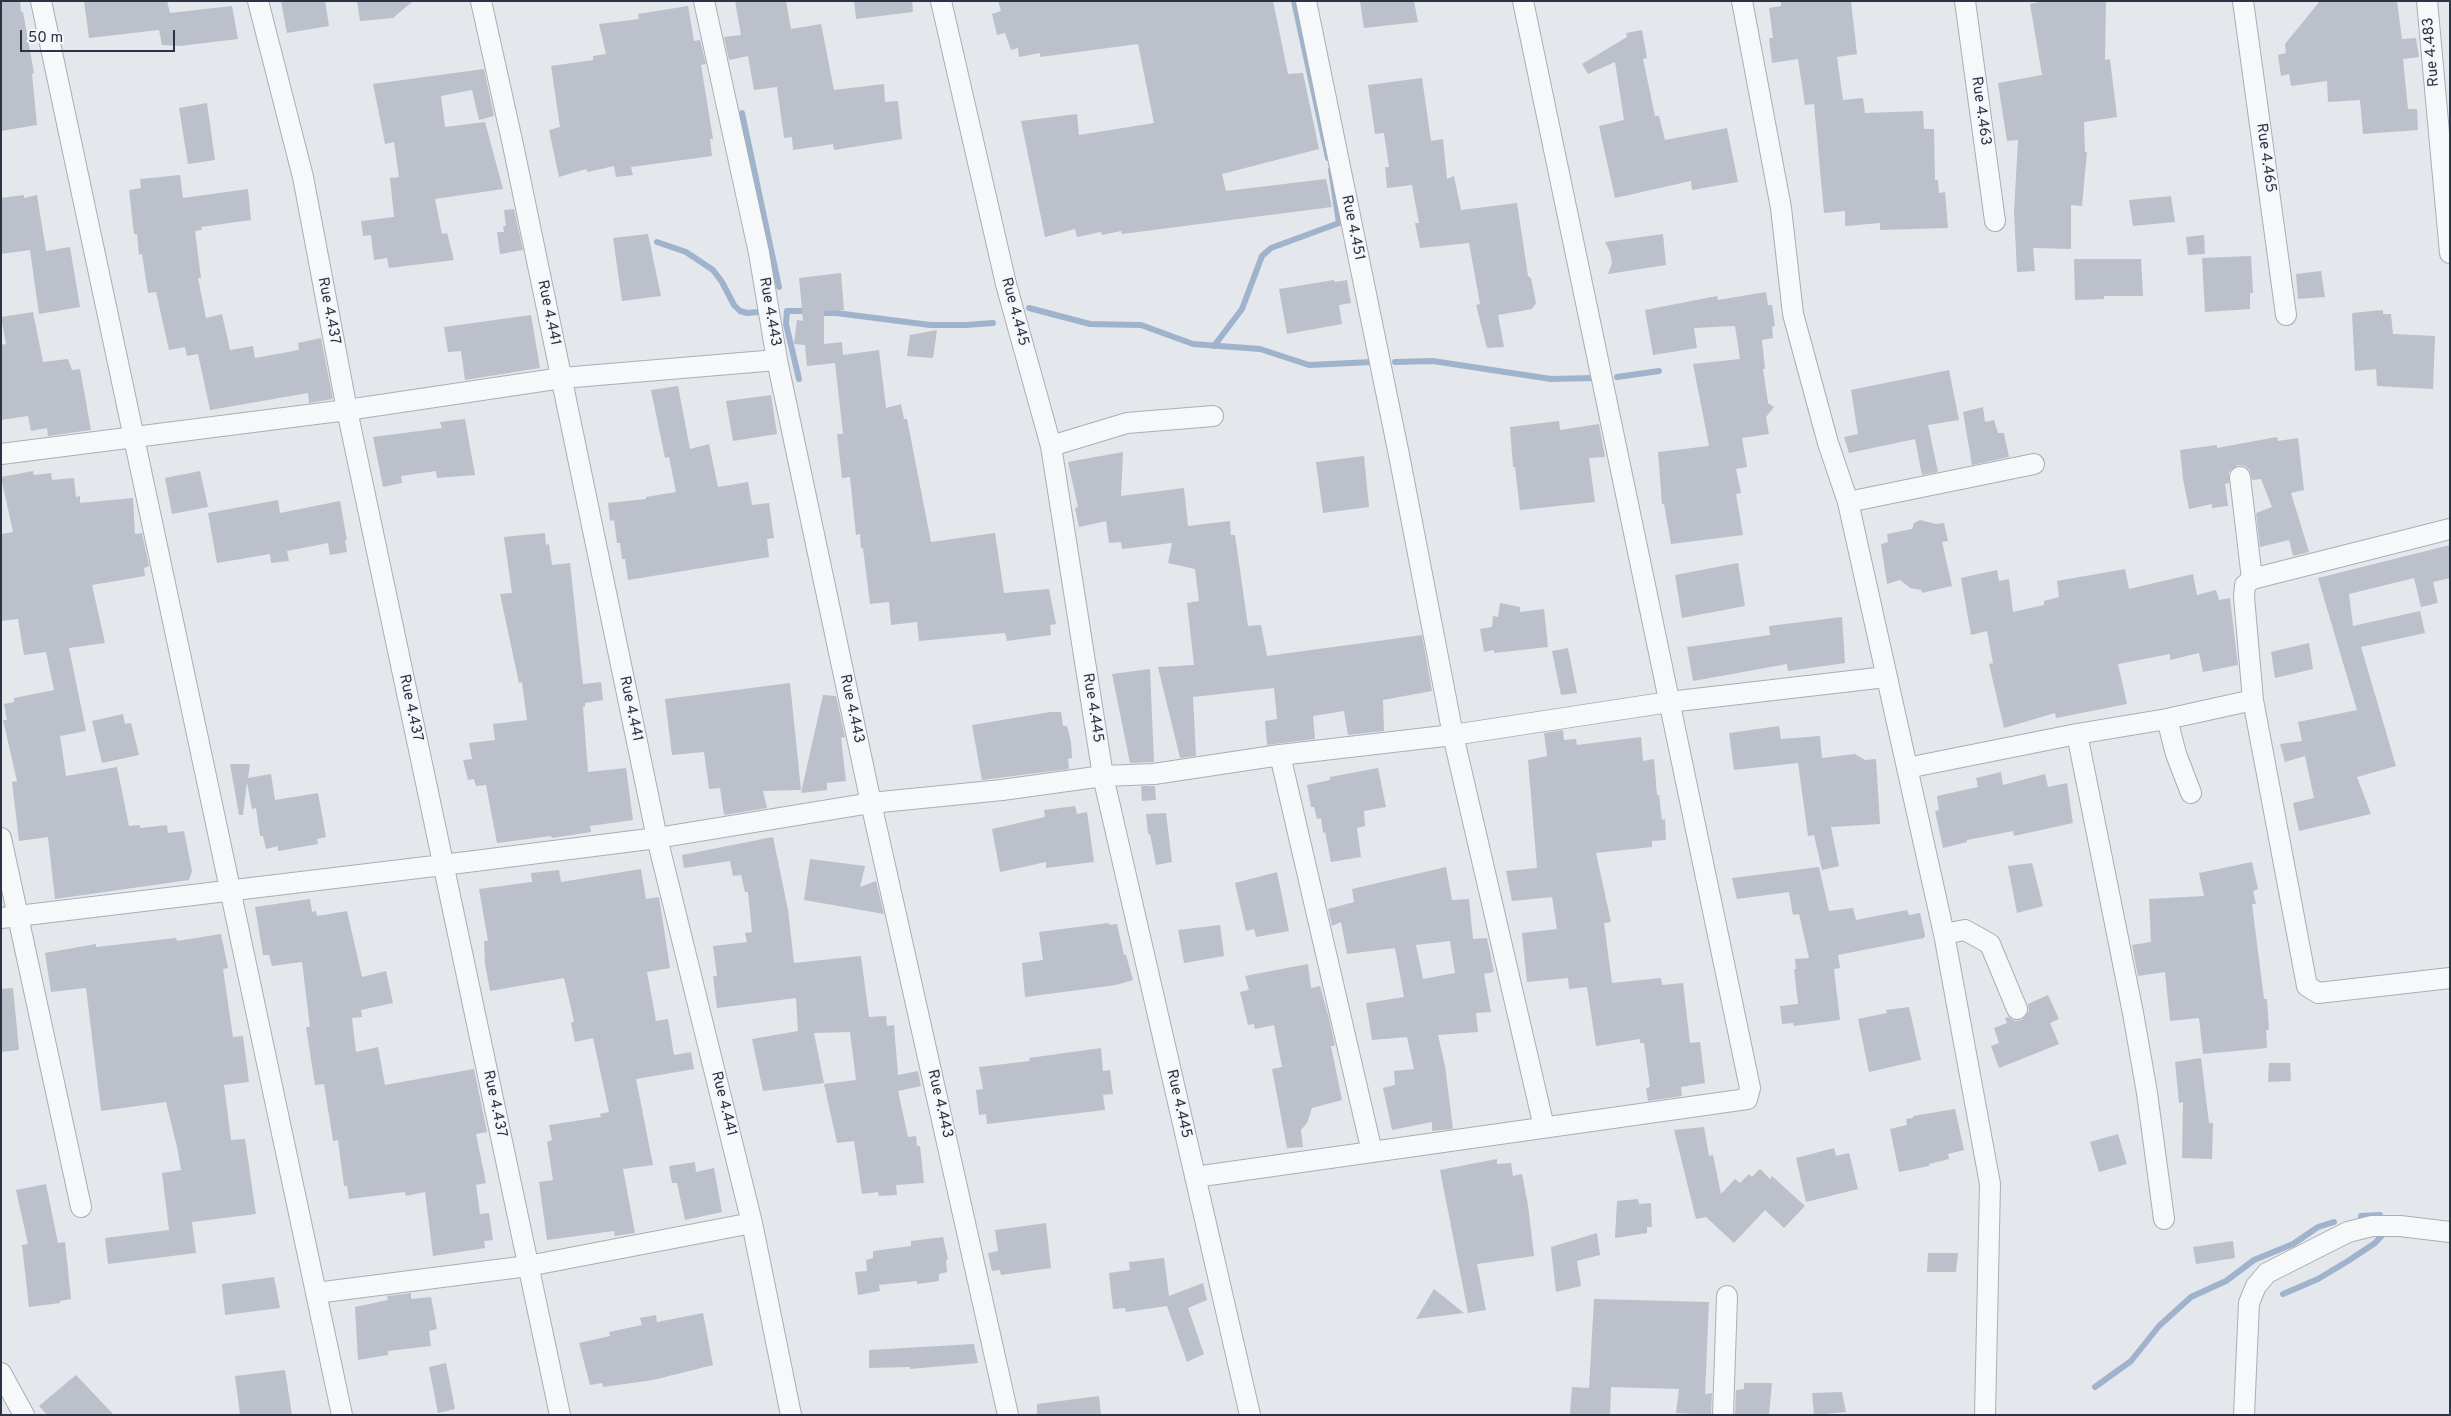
<!DOCTYPE html>
<style>
body{margin:0}
#map{position:relative;width:2451px;height:1416px;overflow:hidden;background:#e4e7ec;font-family:Overpass,sans-serif}
canvas{display:block}
.frame{position:absolute;inset:0;border:2px solid #2b3445;pointer-events:none}
.scale{position:absolute;left:20px;top:30px;width:155px;height:22px;box-sizing:border-box;border:2px solid #2b3445;border-top:0;padding-left:6px;font-size:15px;line-height:18px;white-space:nowrap;color:#2b3445;-webkit-text-stroke:4px #f4f6f9;paint-order:stroke}
</style>
<div id="map">
<canvas width="2451" height="1416"></canvas>
<div class="frame"></div>
<div class="scale">50 m</div>
</div>
<script>
const context = document.querySelector('canvas').getContext('2d');
context.lineJoin = 'round';
function toPath(rows) {
  const path = new Path2D();
  for (const r of rows) {
    path.moveTo(r[0], r[1]);
    for (let i = 2; i < r.length; i += 2) path.lineTo(r[i], r[i + 1]);
  }
  return path;
}
function stroke(path, color, width, dash) {
  context.strokeStyle = color;
  context.lineWidth = width;
  context.lineCap = dash ? 'butt' : 'round';
  context.setLineDash(dash || []);
  context.stroke(path);
}
function fillPath(path, color) {
  context.fillStyle = color;
  context.fill(path, 'evenodd');
}
function label(font, color, halo, rows, align = 'center') {
  context.font = font + ' Overpass,sans-serif';
  context.lineWidth = 4;
  context.setLineDash([]);
  context.textBaseline = 'middle';
  context.strokeStyle = halo;
  context.fillStyle = color;
  for (const [text, x, y, turn = 0] of rows) {
    context.save();
    context.translate(x, y);
    context.rotate((+turn || 0) * Math.PI / 180);
    context.textAlign = isNaN(turn) ? turn : align;
    if (halo) context.strokeText(text, 0, 0);
    context.fillText(text, 0, 0);
    context.restore();
  }
}
const stream = toPath([
 [1294,1,1328,158],
 [742,113,779,287],
 [657,242,686,252,713,270,722,282,734,305,740,311,747,313,758,312],
 [1029,308,1090,324,1141,325,1193,344,1260,349,1309,365,1372,362],
 [818,313,836,313,930,325,966,325,993,323],
 [1214,346,1242,309,1262,256,1271,248,1339,223,1331,170],
 [1395,362,1433,361,1551,379,1594,378],
 [1617,377,1659,371],
 [799,379,786,324,787,311,808,311],
 [2361,1216,2380,1215],
 [2283,1294,2318,1279,2348,1261,2375,1243,2387,1230],
 [2095,1387,2131,1361,2159,1326,2191,1297,2226,1281,2254,1260,2293,1244,2318,1227,2334,1222]
]);
const building = toPath([
 [1,1,20,1,21,12,23,12,34,73,32,74,37,125,1,131],
 [84,1,167,1,170,13,232,6,238,39,180,46,162,45,159,30,89,38],
 [281,1,325,1,329,26,287,33],
 [357,1,413,1,393,18,360,21],
 [735,1,786,1,791,29,821,24,834,90,884,84,885,102,898,101,902,139,834,150,833,144,793,150,792,137,784,138,777,87,754,90,748,56,729,60,724,37,741,35],
 [854,1,912,1,913,12,856,19],
 [998,1,1273,1,1288,74,1303,73,1319,149,1222,174,1226,191,1326,179,1332,207,1122,234,1121,231,1102,235,1101,232,1077,237,1075,229,1045,237,1021,121,1077,114,1079,135,1154,123,1138,44,1040,57,1040,53,1019,57,1018,48,1011,50,1005,33,997,35,992,14,1001,11],
 [1360,1,1414,1,1418,22,1364,28],
 [1781,1,1851,1,1857,54,1837,57,1843,100,1863,98,1865,113,1923,111,1924,129,1934,129,1935,180,1938,180,1939,193,1945,192,1948,228,1880,230,1880,223,1845,226,1845,211,1824,213,1814,104,1805,105,1798,59,1772,63,1769,38,1773,38,1769,8,1781,6],
 [2044,1,2106,1,2105,60,2110,59,2117,117,2084,122,2085,152,2087,152,2082,206,2071,205,2071,249,2033,248,2035,271,2017,272,2014,212,2018,140,2007,141,1998,83,2042,75,2030,4],
 [2320,1,2397,1,2402,39,2416,38,2419,57,2403,59,2408,109,2417,109,2418,130,2363,134,2360,100,2328,102,2327,81,2291,86,2289,74,2281,76,2278,55,2286,53,2285,44],
 [688,6,694,41,700,40,706,64,701,65,713,139,710,139,712,156,631,167,633,175,616,177,614,166,588,172,586,169,559,177,549,130,560,127,551,66,593,60,593,56,606,54,599,24,639,19,638,14],
 [1642,30,1647,58,1643,59,1655,116,1659,116,1665,140,1727,128,1738,182,1692,190,1691,181,1615,198,1599,126,1624,120,1615,62,1588,74,1582,64,1627,37,1626,33],
 [484,69,494,116,479,120,472,90,441,96,445,127,485,122,503,189,435,199,442,234,447,233,454,260,389,268,387,258,374,260,371,235,363,236,361,221,394,217,390,178,399,177,394,142,385,144,373,84],
 [1422,78,1431,141,1443,139,1447,179,1454,176,1461,210,1517,203,1528,276,1531,278,1536,303,1532,309,1498,315,1504,347,1487,348,1476,305,1480,304,1469,243,1420,248,1415,223,1419,223,1412,185,1387,188,1385,167,1389,167,1384,133,1375,134,1368,85],
 [207,103,215,160,188,164,179,108],
 [180,175,183,198,248,189,251,220,201,227,202,230,195,231,201,278,198,278,206,318,222,314,230,350,253,346,255,358,299,350,298,343,321,338,333,399,309,403,308,393,210,410,198,354,187,356,185,347,169,350,156,292,148,293,142,254,139,255,137,234,134,234,129,190,141,188,140,179],
 [24,195,24,198,37,195,46,251,70,247,80,307,39,314,30,250,1,254,1,198],
 [2171,196,2175,222,2133,226,2129,200],
 [514,209,523,250,500,254,497,232,504,232,503,226,506,226,504,210],
 [648,234,661,296,622,301,613,238],
 [1663,234,1666,265,1608,274,1612,263,1610,252,1605,242],
 [2204,235,2205,254,2188,255,2186,237],
 [2251,256,2253,293,2250,293,2250,309,2205,312,2202,258],
 [2074,259,2141,259,2143,296,2104,296,2104,299,2075,300],
 [2321,271,2325,297,2298,299,2296,274],
 [841,273,844,310,824,311,824,344,842,342,843,355,879,350,886,408,901,404,904,419,907,419,931,542,995,533,1004,593,1049,589,1056,624,1050,625,1051,635,1007,641,1005,633,919,641,917,622,891,625,889,602,870,604,863,548,861,548,860,534,856,535,850,477,842,478,837,434,843,434,835,363,807,366,805,345,794,344,797,320,803,321,799,278],
 [1334,280,1335,282,1347,280,1351,303,1339,305,1342,324,1287,334,1279,289],
 [1766,292,1768,305,1772,305,1775,326,1772,327,1773,338,1762,340,1765,369,1763,369,1768,403,1774,407,1766,417,1769,434,1742,438,1747,467,1736,469,1741,493,1736,494,1743,535,1671,544,1664,504,1662,504,1658,452,1709,446,1693,364,1740,359,1735,326,1694,328,1697,348,1653,355,1645,310,1717,296,1718,300],
 [2383,310,2383,314,2391,314,2393,334,2435,336,2433,389,2377,386,2376,369,2355,371,2352,313],
 [33,312,43,362,68,359,72,370,80,369,91,430,48,436,47,428,31,431,28,416,1,420,1,345,6,344,1,317],
 [531,315,540,368,465,380,461,351,448,352,444,327],
 [937,330,933,358,907,356,910,335],
 [1949,370,1959,420,1928,425,1938,472,1922,475,1915,439,1849,453,1844,437,1858,434,1851,390],
 [678,386,690,449,709,444,718,487,748,482,752,505,769,503,774,538,767,539,769,557,628,580,625,559,622,559,620,543,617,543,614,520,610,521,608,503,646,499,646,497,676,492,669,457,665,458,651,390],
 [771,395,777,434,733,441,726,401],
 [1983,407,1985,422,1994,420,1998,433,2004,433,2009,457,1972,465,1963,412],
 [465,419,475,475,437,478,436,471,401,476,402,483,383,487,373,437,442,428,440,422],
 [1559,421,1560,430,1599,424,1605,457,1589,458,1595,502,1520,510,1515,467,1513,467,1510,427],
 [2277,437,2278,441,2298,438,2304,490,2291,493,2309,552,2293,556,2289,540,2260,547,2256,513,2272,507,2261,479,2252,480,2250,470,2245,466,2238,465,2229,472,2229,483,2225,484,2228,506,2212,508,2212,504,2189,509,2183,479,2180,450,2217,445,2217,448],
 [1123,452,1121,496,1184,488,1188,526,1230,521,1231,535,1235,535,1248,626,1261,625,1267,656,1422,635,1432,691,1383,700,1384,731,1348,735,1344,711,1313,716,1315,739,1267,745,1265,721,1277,719,1274,688,1193,697,1196,756,1180,758,1158,667,1194,665,1187,603,1199,601,1195,569,1168,563,1172,543,1122,549,1121,542,1109,543,1106,521,1079,527,1075,508,1078,507,1068,462],
 [1364,456,1369,507,1323,513,1316,462],
 [33,471,34,475,51,473,52,480,74,478,76,497,80,496,80,503,133,498,135,534,142,533,149,566,144,568,145,576,92,585,105,643,69,648,86,731,60,736,66,776,117,767,129,826,140,825,140,828,167,825,168,833,184,831,192,871,189,880,55,899,48,837,19,841,12,782,17,781,3,720,7,720,4,704,14,702,14,698,54,690,46,652,24,655,18,619,1,621,1,534,13,532,1,477],
 [200,471,208,507,172,514,165,478],
 [278,500,280,513,340,501,347,540,345,540,347,552,330,555,328,543,287,551,289,561,271,563,270,554,217,563,208,513],
 [1920,520,1936,524,1944,523,1948,541,1942,542,1952,586,1922,593,1921,590,1910,588,1900,580,1887,584,1881,544,1888,542,1887,534,1912,529,1914,523],
 [545,533,546,545,549,544,552,565,570,563,583,684,601,682,603,700,585,703,585,707,583,707,588,772,626,768,633,820,590,826,591,832,552,838,551,836,497,843,486,785,476,786,474,779,468,780,463,760,472,759,469,743,495,740,493,724,527,720,522,682,519,683,500,594,512,593,504,537],
 [2450,545,2450,578,2433,582,2438,603,2421,607,2414,578,2349,594,2353,626,2420,611,2425,633,2361,647,2396,766,2357,777,2371,814,2299,831,2293,803,2314,798,2305,756,2285,762,2280,744,2302,741,2298,722,2357,710,2318,578],
 [1738,563,1745,606,1682,618,1675,575],
 [2125,569,2129,589,2193,574,2197,595,2216,590,2219,600,2230,598,2238,665,2203,672,2199,653,2170,660,2170,654,2118,664,2127,704,2056,718,2055,713,2004,728,1989,664,1993,663,1987,631,1971,635,1961,578,1997,570,1999,581,2009,579,2013,612,2044,605,2044,601,2059,597,2057,581],
 [1500,603,1520,607,1520,612,1544,609,1548,647,1494,653,1494,650,1484,652,1480,629,1492,627,1493,616,1498,617],
 [1842,617,1845,663,1788,671,1787,664,1693,681,1687,647,1770,635,1769,626],
 [2309,643,2313,669,2275,678,2271,652],
 [1568,648,1577,693,1561,695,1552,651],
 [1150,669,1154,762,1130,763,1112,674],
 [790,683,801,790,763,791,767,808,724,815,720,788,709,789,704,752,672,755,665,699],
 [823,695,836,696,845,737,841,738,846,781,827,783,827,790,801,793],
 [1050,712,1061,712,1063,726,1067,726,1071,742,1072,758,1068,759,1069,769,982,780,972,725],
 [123,714,125,724,131,723,139,755,102,763,92,721],
 [1779,726,1781,739,1820,736,1822,758,1855,754,1865,760,1876,759,1880,824,1831,827,1839,866,1822,870,1814,835,1808,836,1798,763,1734,770,1729,733],
 [1563,730,1564,740,1576,739,1577,745,1641,737,1643,761,1654,759,1657,795,1659,795,1662,820,1665,819,1666,840,1652,841,1652,847,1596,853,1611,922,1604,923,1612,983,1661,978,1662,985,1683,983,1690,1043,1700,1042,1705,1083,1681,1087,1682,1096,1648,1101,1646,1088,1650,1087,1644,1043,1640,1043,1640,1039,1596,1046,1587,987,1569,989,1568,978,1527,982,1522,933,1557,929,1552,897,1512,901,1506,871,1537,868,1528,760,1547,756,1544,733],
 [230,764,250,764,248,778,271,774,275,800,318,793,326,837,317,839,318,844,278,851,278,846,266,849,263,836,260,836,256,808,252,809,247,782,243,815,239,815],
 [1378,768,1386,807,1364,811,1365,826,1357,828,1361,857,1331,862,1325,832,1323,833,1321,818,1317,819,1314,807,1311,807,1307,785,1330,780,1330,777],
 [2001,772,2003,785,2045,774,2048,787,2067,783,2073,823,2014,836,2013,831,1967,840,1967,842,1943,848,1935,811,1939,810,1937,796,1978,787,1976,778],
 [1141,786,1155,786,1156,800,1142,801],
 [1075,806,1077,814,1087,812,1094,862,1046,868,1046,862,1000,872,992,829,1045,817,1044,810],
 [1166,813,1172,862,1156,865,1150,834,1148,834,1146,814],
 [773,837,788,910,794,963,861,956,869,1017,886,1016,887,1026,894,1025,898,1075,918,1071,921,1086,898,1091,908,1137,916,1136,917,1146,920,1146,924,1183,896,1185,897,1195,879,1196,878,1192,862,1194,854,1141,837,1143,824,1084,856,1080,850,1032,814,1033,824,1083,763,1091,752,1039,798,1031,796,998,717,1008,713,976,717,976,713,946,747,942,745,933,752,932,748,892,745,892,741,875,733,876,730,861,684,868,682,855],
 [810,859,865,866,860,887,876,881,884,914,804,900],
 [2252,862,2258,889,2253,891,2256,904,2252,904,2264,999,2267,999,2269,1030,2266,1030,2267,1048,2203,1054,2199,1018,2170,1021,2165,972,2138,976,2132,945,2151,942,2149,899,2204,896,2199,873],
 [2032,863,2043,906,2017,913,2008,866],
 [1446,867,1452,900,1469,899,1473,939,1487,938,1494,972,1484,974,1491,1012,1476,1013,1478,1032,1438,1035,1445,1066,1453,1129,1432,1131,1432,1122,1392,1130,1383,1088,1395,1085,1394,1071,1414,1069,1407,1037,1372,1040,1366,1003,1404,997,1395,948,1347,954,1341,922,1332,926,1328,909,1354,902,1352,889],
 [1450,941,1455,973,1423,979,1416,945],
 [1819,867,1829,911,1853,908,1856,920,1907,910,1909,915,1920,913,1925,935,1924,938,1838,955,1840,968,1834,969,1840,1020,1794,1026,1793,1023,1782,1024,1780,1006,1798,1004,1794,969,1796,969,1795,959,1809,958,1799,914,1793,915,1789,892,1737,899,1732,878],
 [641,869,646,899,659,897,670,968,647,972,656,1021,668,1019,674,1055,691,1052,694,1069,636,1079,653,1165,623,1169,635,1233,615,1236,614,1231,547,1240,539,1182,553,1180,547,1142,552,1140,549,1125,601,1117,600,1114,609,1112,593,1038,575,1042,571,1023,574,1021,564,978,490,991,485,964,484,941,488,941,479,889,532,882,531,873,559,870,561,882],
 [1277,872,1289,931,1256,937,1254,929,1246,931,1235,883],
 [310,899,312,912,316,911,317,916,347,911,362,977,386,971,393,1003,361,1010,362,1017,352,1018,356,1052,378,1047,385,1085,474,1069,487,1132,476,1134,486,1183,476,1185,480,1214,489,1213,493,1240,484,1241,485,1248,433,1256,425,1192,406,1196,405,1192,349,1199,347,1186,344,1186,338,1140,333,1141,324,1084,315,1085,306,1027,310,1027,302,962,272,966,269,955,263,955,255,907],
 [1109,923,1109,925,1117,924,1124,955,1126,955,1133,980,1116,985,1025,997,1022,963,1043,960,1039,932],
 [1220,925,1224,956,1184,963,1178,930],
 [221,934,228,968,223,969,233,1037,243,1036,249,1082,224,1085,231,1140,245,1139,256,1214,192,1222,196,1253,108,1264,105,1238,169,1230,162,1173,181,1170,177,1147,166,1102,101,1111,86,988,51,992,45,953,96,944,96,947,176,938,177,941],
 [1308,964,1311,988,1320,986,1329,1018,1335,1046,1331,1046,1342,1100,1312,1108,1307,1123,1301,1130,1303,1147,1287,1148,1272,1069,1282,1067,1274,1025,1255,1029,1254,1024,1248,1025,1240,992,1249,990,1245,976],
 [13,988,19,1050,1,1052,1,989],
 [2048,995,2059,1019,2050,1023,2059,1044,1999,1068,1991,1046,1999,1043,1994,1028,2007,1023,2005,1018,2008,1017,2015,1021,2022,1020,2029,1011,2028,1004],
 [1909,1007,1921,1060,1869,1072,1858,1019,1887,1013,1886,1010],
 [1101,1048,1103,1071,1110,1070,1113,1094,1103,1095,1105,1110,987,1124,986,1114,979,1115,976,1090,983,1089,979,1067,1030,1061,1029,1058],
 [2201,1058,2209,1123,2213,1123,2212,1159,2182,1158,2183,1102,2179,1103,2175,1062],
 [2269,1063,2290,1063,2291,1081,2268,1082],
 [1955,1109,1964,1150,1948,1154,1949,1159,1929,1164,1929,1166,1899,1172,1890,1129,1907,1125,1906,1119,1913,1118,1913,1116],
 [1704,1127,1709,1156,1713,1155,1721,1194,1735,1179,1740,1183,1749,1174,1752,1177,1760,1169,1770,1179,1772,1176,1805,1206,1784,1228,1765,1210,1734,1243,1706,1217,1696,1219,1674,1130],
 [2118,1134,2127,1164,2099,1172,2090,1142],
 [1834,1148,1836,1156,1849,1153,1858,1189,1806,1202,1796,1158],
 [1497,1159,1497,1164,1511,1163,1513,1176,1522,1174,1528,1205,1534,1256,1477,1264,1486,1310,1468,1313,1440,1170],
 [695,1162,696,1172,714,1168,722,1212,685,1220,677,1183,672,1183,669,1166],
 [46,1184,58,1243,65,1242,71,1299,60,1301,60,1303,29,1307,22,1245,28,1244,16,1190],
 [1638,1199,1639,1204,1651,1203,1652,1227,1647,1227,1647,1233,1615,1238,1617,1201],
 [1046,1223,1051,1268,1001,1275,1000,1270,992,1271,988,1253,998,1251,995,1230],
 [1597,1233,1600,1255,1577,1261,1581,1286,1556,1292,1551,1247],
 [943,1237,948,1259,946,1260,947,1272,939,1274,939,1281,917,1284,917,1281,879,1285,880,1291,858,1295,855,1272,867,1271,866,1260,873,1258,873,1251,911,1246,911,1241],
 [2233,1241,2235,1258,2196,1264,2193,1247],
 [1928,1253,1958,1253,1956,1272,1927,1272],
 [1164,1258,1169,1296,1203,1283,1207,1300,1188,1308,1204,1354,1187,1362,1167,1306,1126,1312,1125,1308,1113,1309,1109,1273,1130,1270,1129,1262],
 [274,1277,280,1308,225,1315,222,1284],
 [1434,1289,1464,1313,1416,1319],
 [411,1293,411,1299,431,1297,437,1329,429,1331,431,1346,388,1351,388,1355,358,1360,355,1307,388,1300,387,1296],
 [1594,1299,1709,1302,1705,1394,1712,1393,1711,1415,1676,1413,1679,1389,1611,1387,1610,1415,1570,1415,1572,1387,1589,1388],
 [703,1313,713,1365,653,1380,603,1387,602,1383,590,1385,579,1343,610,1336,609,1332,642,1325,640,1318,656,1315,657,1322],
 [974,1344,978,1363,910,1369,910,1367,869,1368,869,1350],
 [446,1363,455,1409,438,1413,429,1367],
 [285,1370,292,1415,240,1415,235,1376],
 [76,1375,114,1415,47,1415,39,1406],
 [1744,1383,1772,1383,1769,1415,1735,1415,1736,1390,1744,1389],
 [1842,1392,1846,1412,1814,1415,1812,1393],
 [1099,1396,1101,1415,1037,1415,1037,1404]
]);
const minor = toPath([
 [41,1,342,1415],
 [258,1,303,177,347,410,560,1415],
 [481,1,513,145,657,838,752,1223,791,1415],
 [704,1,759,253,777,360,871,803,1008,1415],
 [941,1,1006,284,1051,446,1103,776,1250,1415],
 [1306,1,1399,455,1453,735,1544,1127],
 [1742,1,1781,208,1793,314,1828,443,1848,502],
 [1965,1,1995,221],
 [2243,1,2286,315],
 [2427,1,2450,253],
 [1051,446,1127,423,1213,416],
 [1,454,347,410,562,378,777,360],
 [2240,477,2252,579],
 [2450,529,2252,579,2245,585,2244,597,2253,700,2307,986,2318,993,2450,978],
 [2167,719,2176,754,2191,793],
 [2077,734,2133,1013,2147,1093,2164,1219],
 [1280,755,1372,1152],
 [1907,768,2077,734,2167,719,2253,700],
 [1,838,81,1207],
 [1,918,443,865,657,838,871,803,1002,790,1103,776,1154,774,1280,755,1453,735,1669,702,1886,677],
 [1944,934,1965,930,1990,944,2017,1009],
 [1195,1177,1747,1099,1750,1088,1523,1],
 [316,1293,528,1266,752,1223],
 [1,1373,24,1415],
 [1723,1415,1727,1296],
 [1985,1415,1990,1184,1944,934,1848,502,2034,464],
 [2244,1415,2249,1303,2256,1286,2267,1273,2348,1232,2372,1226,2400,1226,2450,1232]
]);
const streetNames = [
 ["Rue 4.483",2432,52,-95],
 ["Rue 4.463",1980,111,82],
 ["Rue 4.465",2265,158,82],
 ["Rue 4.451",1352,228,78],
 ["Rue 4.437",328,311,79],
 ["Rue 4.443",769,312,80],
 ["Rue 4.445",1014,312,75],
 ["Rue 4.441",548,313,78],
 ["Rue 4.437",410,708,78],
 ["Rue 4.445",1092,708,81],
 ["Rue 4.441",630,709,78],
 ["Rue 4.443",851,709,78],
 ["Rue 4.437",494,1104,78],
 ["Rue 4.441",723,1104,76],
 ["Rue 4.443",939,1104,77],
 ["Rue 4.445",1178,1104,77]
];
stroke(stream, '#9fb4cc', 6);
fillPath(building, '#bbc0ca');
stroke(minor, '#a9aeb7', 22);
stroke(minor, '#f7f8fa', 20);
label('15px', '#2b3445', '#f4f6f9', streetNames);
</script>
